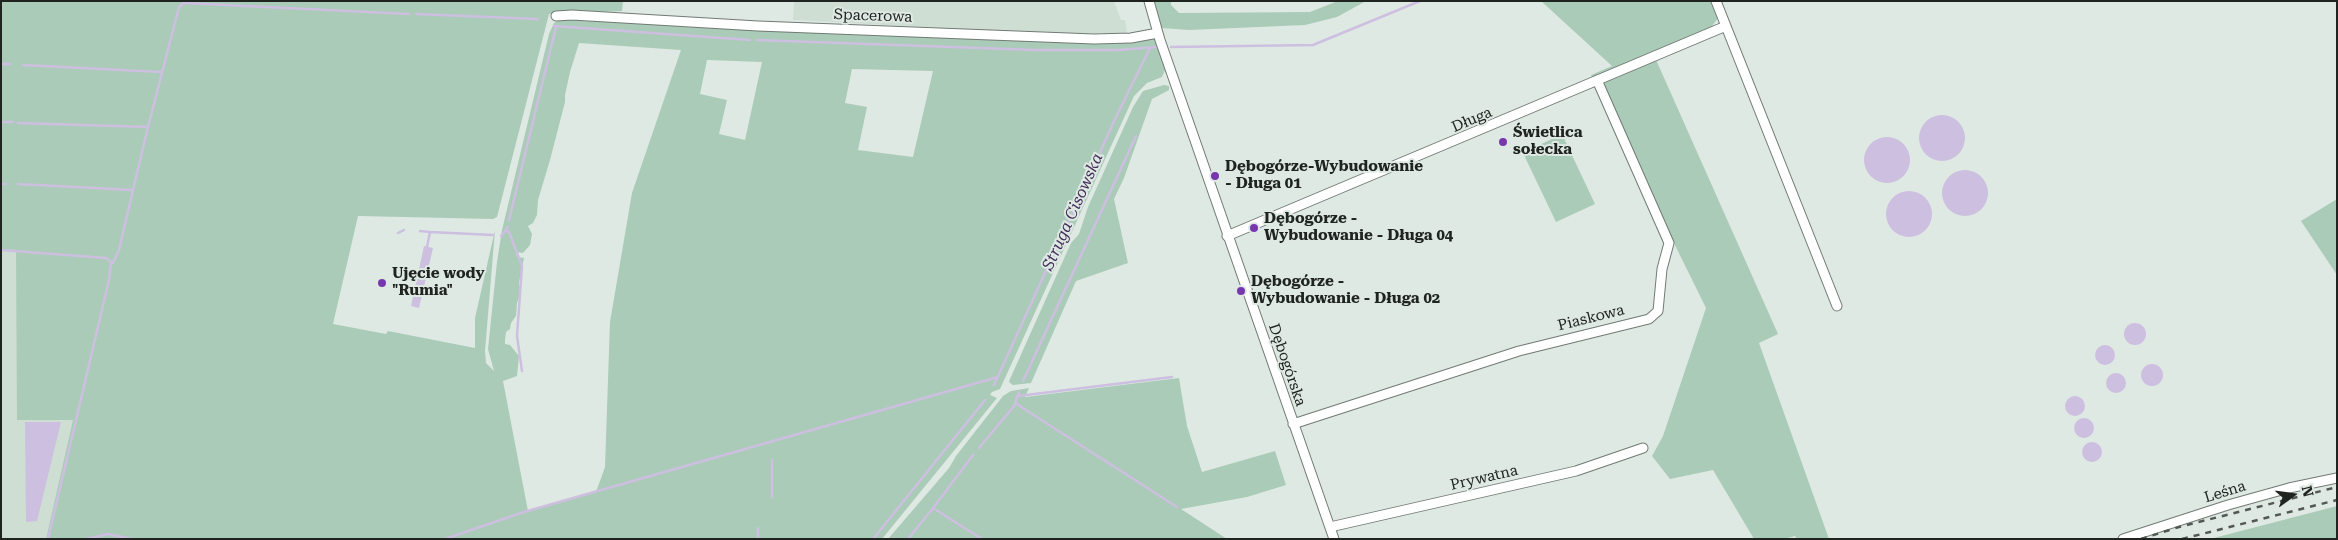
<!DOCTYPE html>
<meta charset="utf-8">
<style>
body{margin:0}
#map{position:relative;width:2338px;height:540px;overflow:hidden;background:#dfe9e3;font-family:"Roboto Serif",serif}
canvas{display:block}
.frame{position:absolute;inset:0;border:2px solid #202421;pointer-events:none}
.north{position:absolute;left:2268px;top:470px;width:50px;height:50px;-webkit-text-stroke:4px #dfe9e3;paint-order:stroke;rotate:76deg;font-size:14px;font-weight:700;line-height:20px;text-align:center;color:#202421}
.north::after{content:'';display:block;margin:auto;width:18px;height:22px;background:#202421;clip-path:polygon(50% 0,100% 100%,50% 72%,0 100%)}
</style>
<div id="map">
<canvas width="2338" height="540"></canvas>
<div class="frame"></div>
<div class="north">N</div>
</div>
<script>
const context = document.querySelector('canvas').getContext('2d');
context.lineJoin = 'round';
function fillPath(path, color) {
  context.fillStyle = color;
  context.fill(path, 'evenodd');
}
function toPath(rows) {
  const path = new Path2D();
  for (const r of rows) {
    if (r.length === 3) {
      path.moveTo(r[0] + r[2], r[1]);
      path.arc(r[0], r[1], r[2], 0, 2 * Math.PI);
      continue;
    }
    path.moveTo(r[0], r[1]);
    for (let i = 2; i < r.length; i += 2) path.lineTo(r[i], r[i + 1]);
  }
  return path;
}
function stroke(path, color, width, dash) {
  context.strokeStyle = color;
  context.lineWidth = width;
  context.lineCap = dash ? 'butt' : 'round';
  context.setLineDash(dash || []);
  context.stroke(path);
}
function label(font, color, halo, rows, align = 'center') {
  context.font = font + ' "Roboto Serif",serif';
  context.lineWidth = 4;
  context.setLineDash([]);
  context.textBaseline = 'middle';
  context.strokeStyle = halo;
  context.fillStyle = color;
  for (const [text, x, y, turn = 0] of rows) {
    context.save();
    context.translate(x, y);
    context.rotate((+turn || 0) * Math.PI / 180);
    context.textAlign = isNaN(turn) ? turn : align;
    if (halo) context.strokeText(text, 0, 0);
    context.fillText(text, 0, 0);
    context.restore();
  }
}
const built = toPath([
 [794,1,1114,1,1121,20,1125,20,1127,33,1058,34,793,20],
 [1,249,112,256,46,539,1,539]
]);
const green = toPath([
 [1,1,623,1,622,11,549,14,497,217,493,219,358,216,333,324,386,334,388,331,475,348,475,318,495,230,485,351,486,363,494,371,488,349,497,262,502,230,549,34,554,23,559,20,566,18,702,26,1154,37,1165,70,1162,77,1147,83,1134,96,1000,389,992,392,990,395,997,398,882,539,46,539,73,420,17,420,16,250,1,249],
 [579,43,681,50,632,193,610,322,605,467,596,492,528,511,503,381,517,376,519,356,510,345,505,344,505,340,506,332,510,329,511,323,516,316,517,303,521,293,519,283,524,258,517,257,516,252,523,253,530,245,532,234,528,226,533,223,537,215,538,200,550,160,565,102,565,95,570,72],
 [707,60,762,62,745,140,719,134,727,100,700,94],
 [852,69,933,71,913,157,858,150,867,107,845,103],
 [1154,1,1171,1,1171,5,1179,13,1310,12,1338,1,1366,1,1337,17,1305,25,1189,30,1162,28],
 [1541,1,1711,1,1718,18,1710,29,1653,53,1778,334,1759,343,1829,539,1797,539,1795,536,1785,539,1754,539,1713,470,1670,479,1652,456,1663,436,1706,308,1591,75,1612,66],
 [1164,85,1169,86,1169,90,1152,99,1124,178,1114,199,1128,263,1076,281,1031,383,1013,385,1009,382,1010,379,1071,243,1079,234,1088,207,1133,107,1143,91],
 [1562,134,1595,204,1556,222,1523,153],
 [2337,199,2337,275,2301,221],
 [1179,378,1187,426,1202,472,1275,451,1286,485,1247,497,1181,509,1227,539,888,539,949,468,956,456,1003,396,1011,391,1029,388,1025,397],
 [2337,506,2337,539,2210,539]
]);
const water = toPath([
 [1942,138,23],
 [1887,160,23],
 [1965,193,23],
 [1909,214,23],
 [424,246,433,248,419,308,411,306],
 [2135,334,11],
 [2105,355,10],
 [2152,375,11],
 [2116,383,10],
 [2075,406,10],
 [2084,428,10],
 [25,422,61,422,37,521,26,522],
 [2092,452,10]
]);
const stream = toPath([
 [416,14,538,19],
 [554,26,750,40],
 [757,40,1036,50,1118,50,1157,47],
 [1171,47,1313,45,1420,1],
 [1,64,10,64],
 [23,65,161,72],
 [1,122,13,122],
 [18,123,148,127,179,7,184,3,409,14],
 [1,184,6,184],
 [18,184,133,190,148,127],
 [509,220,556,27],
 [420,231,430,232],
 [505,231,509,232,522,266,517,336,522,371],
 [398,233,404,230],
 [501,236,508,227],
 [427,247,430,232,493,235],
 [1,250,106,258,111,262,109,280,48,539],
 [113,263,119,250,133,190],
 [1023,381,1136,136],
 [994,385,1116,117,1150,48],
 [1018,396,1172,377],
 [1015,403,1177,507],
 [979,448,1014,406,1019,392],
 [973,455,933,508,982,539],
 [772,497,772,460],
 [758,528,758,539],
 [86,539,108,534,132,539],
 [445,539,524,512,998,377],
 [873,539,985,400],
 [908,539,933,508]
]);
const minor = toPath([
 [1149,1,1160,40,1334,539],
 [1716,1,1837,306],
 [556,16,572,15,758,26,1094,39,1131,38,1158,33],
 [1227,236,1726,26],
 [1293,424,1519,351,1649,319,1658,311,1662,269,1669,243,1597,80],
 [1330,527,1576,471,1643,448],
 [2123,539,2228,505,2289,488,2337,478]
]);
const rail = toPath([
 [2141,539,2179,527,2337,487],
 [2182,539,2337,500]
]);
const markers = [
 [1503,142,5,"#7738ae"],
 [1215,176,5,"#7738ae"],
 [1254,228,5,"#7738ae"],
 [382,283,5,"#7738ae"],
 [1241,291,5,"#7738ae"]
];
const streetNames = [
 ["Spacerowa",873,16,2],
 ["Długa",1472,120,-23],
 ["Piaskowa",1591,318,-14],
 ["Dębogórska",1287,365,71],
 ["Prywatna",1484,478,-13],
 ["Leśna",2225,492,-17]
];
const poiNames = [
 ["Świetlica",1513,133],
 ["sołecka",1513,150],
 ["Dębogórze-Wybudowanie",1225,167],
 ["- Długa 01",1225,184],
 ["Dębogórze -",1264,219],
 ["Wybudowanie - Długa 04",1264,236],
 ["Ujęcie wody",392,274],
 ["\"Rumia\"",392,291],
 ["Dębogórze -",1251,282],
 ["Wybudowanie - Długa 02",1251,299]
];
const waterNames = [
 ["Struga Cisowska",1073,212,-66]
];
fillPath(built, '#ceded3');
fillPath(green, '#aacbb7');
fillPath(water, '#cdbfe0');
stroke(stream, '#cdbfe0', 2.5);
stroke(minor, '#717a74', 11);
stroke(minor, '#fff', 9);
stroke(rail, '#535854', 2.5, [6, 6]);
for (const [x, y, r, color] of markers) {
  const dot = new Path2D();
  dot.arc(x, y, r, 0, 2 * Math.PI);
  context.fillStyle = color;
  context.fill(dot);
  stroke(dot, '#dfe9e3', 2);
}
label('15px', '#202421', '#dfe9e3', streetNames);
label('bold 15px', '#202421', '#dfe9e3', poiNames, 'left');
label('italic 16px', '#442f5b', '#dfe9e3', waterNames);
</script>
